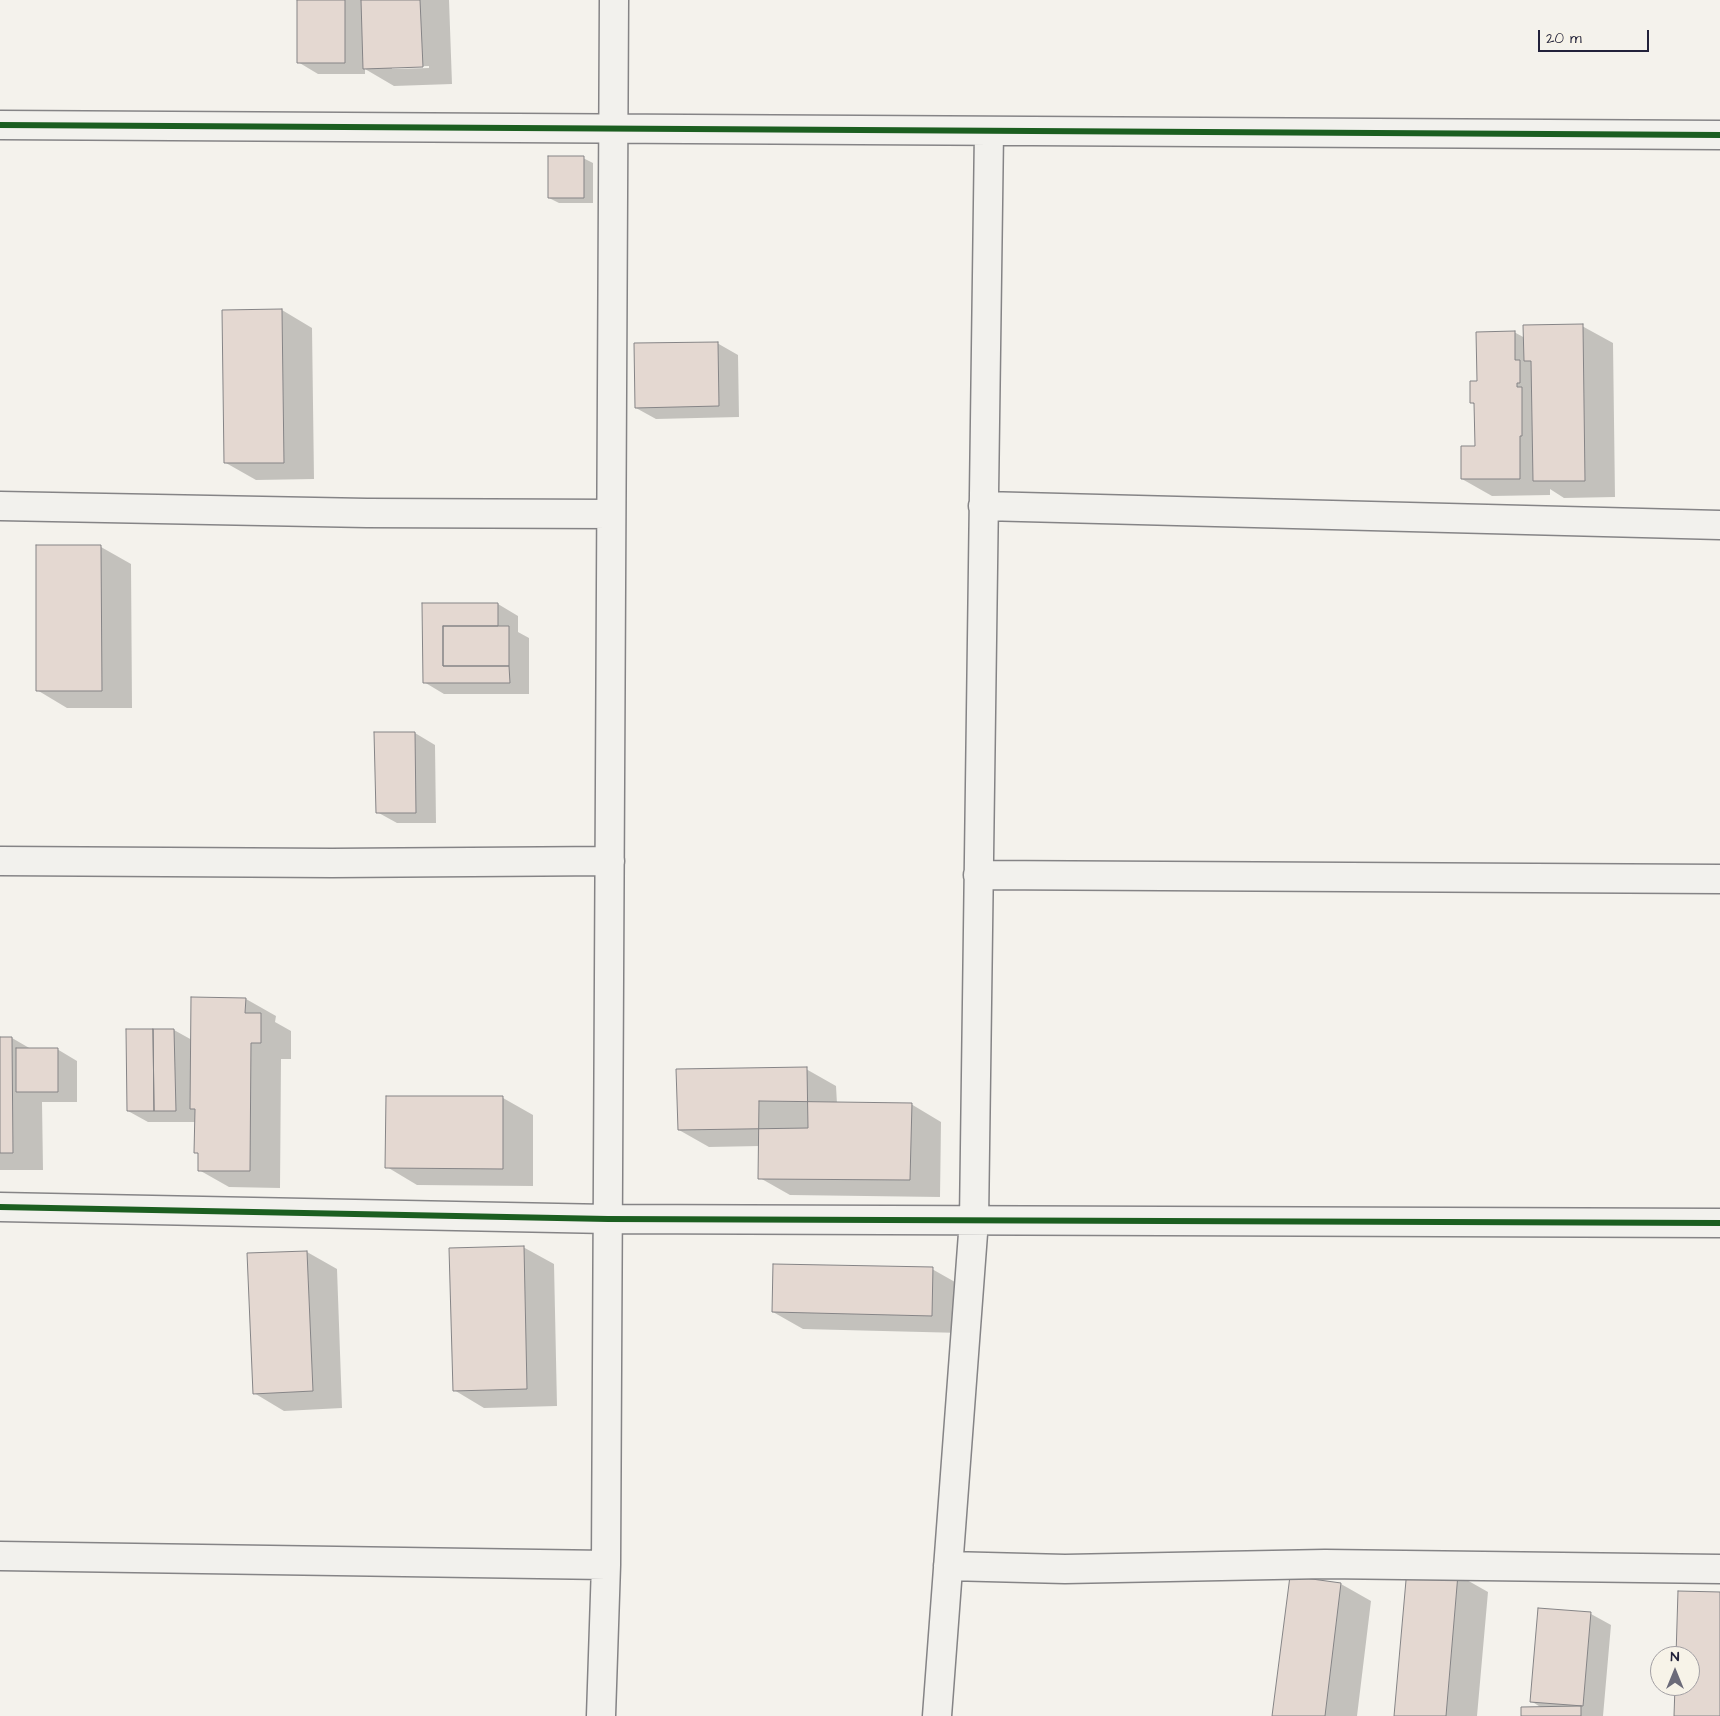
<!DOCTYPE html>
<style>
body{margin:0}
#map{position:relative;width:1720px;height:1716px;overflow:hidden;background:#f4f2ec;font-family:"Architects Daughter",sans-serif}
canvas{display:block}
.north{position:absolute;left:1650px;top:1646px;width:50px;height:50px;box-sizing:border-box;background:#f7f3e8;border:1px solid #a29fa3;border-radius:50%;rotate:0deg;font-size:14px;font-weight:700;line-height:20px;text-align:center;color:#22223b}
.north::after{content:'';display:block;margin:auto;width:18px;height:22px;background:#6c6b79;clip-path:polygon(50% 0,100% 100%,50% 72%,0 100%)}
.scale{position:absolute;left:1538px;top:30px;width:111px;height:22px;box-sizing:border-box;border:2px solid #22223b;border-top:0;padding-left:6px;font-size:15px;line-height:18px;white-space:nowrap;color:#22223b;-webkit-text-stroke:4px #f7f3e8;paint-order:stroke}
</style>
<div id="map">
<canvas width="1720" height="1716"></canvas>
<div class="north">N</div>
<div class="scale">20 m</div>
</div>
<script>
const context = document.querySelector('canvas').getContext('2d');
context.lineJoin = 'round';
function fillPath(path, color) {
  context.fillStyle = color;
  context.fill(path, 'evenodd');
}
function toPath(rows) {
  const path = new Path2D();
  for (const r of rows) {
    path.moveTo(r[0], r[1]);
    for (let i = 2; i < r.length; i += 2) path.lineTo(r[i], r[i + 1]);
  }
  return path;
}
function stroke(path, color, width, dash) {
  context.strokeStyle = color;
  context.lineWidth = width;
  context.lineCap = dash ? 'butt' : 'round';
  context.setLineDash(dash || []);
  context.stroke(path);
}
const shadow = toPath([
 [298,0,449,0,452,84,394,86,365,69,365,74,318,74,298,62],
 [429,66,429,68,392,69,392,67],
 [583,158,593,163,593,203,559,203,549,198],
 [282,310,312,328,314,479,256,480,226,463,224,311],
 [1582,326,1613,343,1615,497,1564,498,1550,489,1550,495,1492,496,1462,479,1476,447,1475,405,1471,402,1478,382,1514,332,1525,338],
 [717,343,738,355,739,417,656,419,636,408],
 [37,547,101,547,131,564,132,708,67,708,37,690],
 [498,604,518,616,518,632,529,638,529,694,444,694,424,682],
 [415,733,435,745,436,823,397,823,377,812],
 [246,999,276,1016,275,1022,291,1031,291,1059,281,1059,280,1188,229,1187,199,1170,199,1154,195,1152,196,1122,148,1122,128,1111,174,1030,192,1040],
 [0,1038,12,1038,31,1049,57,1049,77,1061,77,1102,42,1102,43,1170,0,1170],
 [806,1069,836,1086,837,1104,911,1104,941,1122,940,1197,790,1195,760,1178,760,1146,709,1147,679,1130],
 [387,1097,503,1098,533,1115,533,1186,417,1185,387,1167],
 [523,1247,554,1264,557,1406,484,1408,454,1390],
 [307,1252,337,1269,342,1408,284,1411,254,1393],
 [932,1269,962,1286,962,1333,803,1329,773,1312],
 [1458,1575,1488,1592,1477,1716,1395,1716],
 [1341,1584,1371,1601,1357,1716,1274,1716],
 [1539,1609,1591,1614,1611,1625,1603,1716,1522,1716,1542,1708,1531,1701]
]);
const building = toPath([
 [297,0,345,0,345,63,297,63,297,0],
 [361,0,420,0,423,67,363,69,361,0],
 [548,156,584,156,584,198,548,198,548,156],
 [282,309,284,463,224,463,222,310,282,309],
 [1583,324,1585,481,1533,481,1531,361,1524,361,1523,325,1583,324],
 [1515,331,1515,360,1520,360,1520,383,1517,383,1517,387,1522,387,1522,436,1520,436,1520,479,1461,479,1461,446,1475,446,1474,403,1470,403,1470,381,1477,381,1476,332,1515,331],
 [718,342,719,406,635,408,634,343,718,342],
 [36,545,101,545,102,691,36,691,36,545],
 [422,603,498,603,498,626,443,626,443,666,509,666,510,683,423,683,422,603],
 [443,626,509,626,509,666,443,666,443,626],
 [374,732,415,732,416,813,376,813,374,732],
 [191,997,246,998,245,1013,261,1013,261,1043,251,1043,250,1171,198,1171,198,1153,194,1153,195,1109,190,1109,191,997],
 [126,1029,153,1029,154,1111,127,1111,126,1029],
 [153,1029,174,1029,176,1111,154,1111,153,1029],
 [0,1037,12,1037,13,1153,0,1153,0,1037],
 [16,1048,58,1048,58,1092,16,1092,16,1048],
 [807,1067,808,1128,678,1130,676,1069,807,1067],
 [386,1096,503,1096,503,1169,385,1168,386,1096],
 [759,1101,912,1103,910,1180,758,1179,759,1101],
 [524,1246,527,1389,453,1391,449,1248,524,1246],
 [307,1251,313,1391,253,1394,247,1253,307,1251],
 [773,1264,933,1267,932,1316,772,1312,773,1264],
 [1407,1569,1458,1574,1446,1716,1394,1716,1407,1569],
 [1290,1576,1341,1583,1325,1716,1272,1716,1290,1576],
 [1678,1591,1720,1592,1720,1716,1674,1716,1675,1686,1690,1686,1690,1656,1676,1656,1678,1591],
 [1538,1608,1591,1612,1583,1706,1530,1702,1538,1608],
 [1581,1706,1581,1716,1521,1716,1521,1707,1581,1706]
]);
const minor = toPath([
 [0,125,1720,135],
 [0,506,367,513,611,514],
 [983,506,1720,525],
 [0,861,332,863,610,861],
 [978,875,1720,879],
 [0,1207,608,1219,1720,1223],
 [0,1556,606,1565],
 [948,1566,1065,1569,1325,1564,1720,1569],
 [601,1716,606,1565,614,0],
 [937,1716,974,1220,989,131]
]);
const cycleway = toPath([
 [0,125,1720,135],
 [0,1207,608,1219,1720,1223]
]);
fillPath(shadow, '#0003');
fillPath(building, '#e4d8d1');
stroke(building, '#858486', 1);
stroke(minor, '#858486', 31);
stroke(minor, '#f2f1ed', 28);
stroke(cycleway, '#1b5e20', 6);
</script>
